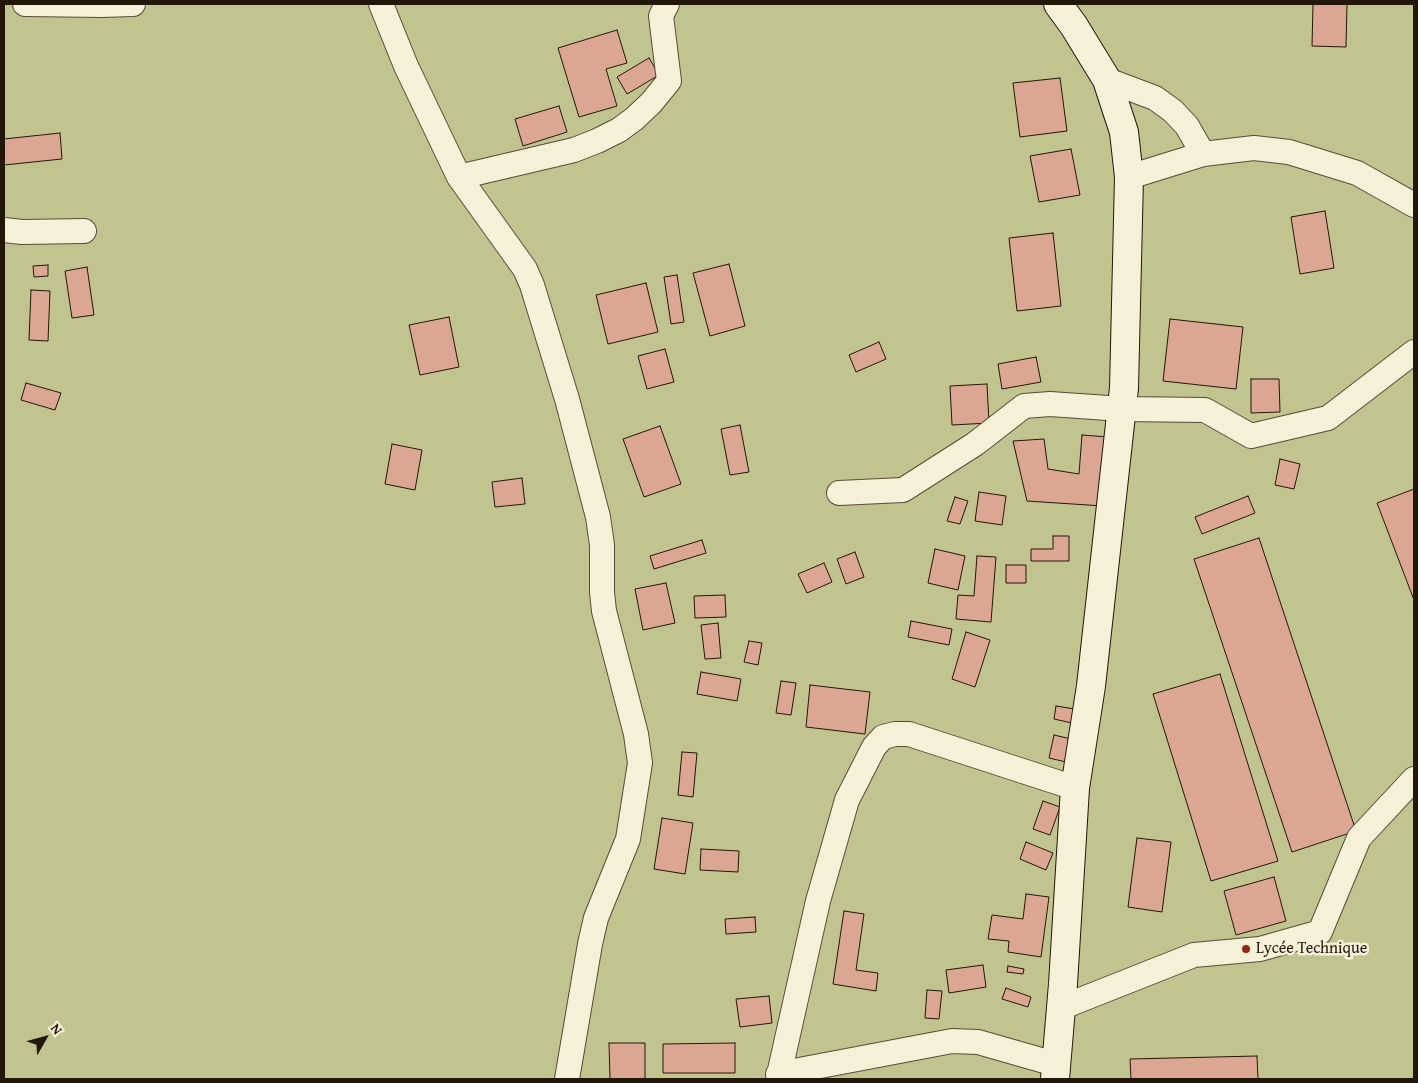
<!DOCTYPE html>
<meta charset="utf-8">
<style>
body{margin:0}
#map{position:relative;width:1418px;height:1083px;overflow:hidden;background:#f3e8c5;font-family:"Gentium Book Plus",serif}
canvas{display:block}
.frame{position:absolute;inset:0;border:5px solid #231709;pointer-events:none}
.north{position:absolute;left:20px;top:1013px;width:50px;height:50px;-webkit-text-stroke:4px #f7f0d9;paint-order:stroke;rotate:52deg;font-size:14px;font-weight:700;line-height:20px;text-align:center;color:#231709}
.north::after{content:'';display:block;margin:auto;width:18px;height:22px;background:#231709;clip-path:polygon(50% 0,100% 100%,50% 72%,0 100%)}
</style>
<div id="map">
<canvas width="1418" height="1083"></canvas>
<div class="frame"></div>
<div class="north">N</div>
</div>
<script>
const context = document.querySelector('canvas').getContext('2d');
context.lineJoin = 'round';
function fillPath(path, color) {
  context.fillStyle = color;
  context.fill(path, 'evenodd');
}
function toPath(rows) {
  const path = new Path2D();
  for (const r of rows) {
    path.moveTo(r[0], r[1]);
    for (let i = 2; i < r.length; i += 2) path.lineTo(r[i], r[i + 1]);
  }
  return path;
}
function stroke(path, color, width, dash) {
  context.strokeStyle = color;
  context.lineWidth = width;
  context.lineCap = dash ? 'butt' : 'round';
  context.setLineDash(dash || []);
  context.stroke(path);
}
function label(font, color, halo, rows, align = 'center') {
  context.font = font + ' "Gentium Book Plus",serif';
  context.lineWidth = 5;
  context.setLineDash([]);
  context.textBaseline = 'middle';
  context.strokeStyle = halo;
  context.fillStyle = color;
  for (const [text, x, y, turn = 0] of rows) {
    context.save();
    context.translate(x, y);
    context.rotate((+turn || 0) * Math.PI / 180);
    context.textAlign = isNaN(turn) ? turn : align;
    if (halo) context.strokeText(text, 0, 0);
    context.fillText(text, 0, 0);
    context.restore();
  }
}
const green = toPath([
 [4,4,1414,4,1414,1079,4,1079]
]);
const building = toPath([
 [1313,4,1347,4,1346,47,1312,46,1313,4],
 [617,30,627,63,606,69,617,106,579,117,558,48,617,30],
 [649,58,659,75,627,94,617,77,649,58],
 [1060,78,1067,131,1020,137,1013,83,1060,78],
 [559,106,567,132,523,146,515,119,559,106],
 [60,133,62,159,4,165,4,139,60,133],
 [1071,149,1080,195,1039,202,1030,156,1071,149],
 [1325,211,1334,268,1300,274,1291,217,1325,211],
 [1053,233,1061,306,1017,311,1009,238,1053,233],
 [729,264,745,326,710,336,693,273,729,264],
 [48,265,48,276,34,277,33,266,48,265],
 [87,267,94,315,72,318,65,271,87,267],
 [677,275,684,322,671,324,664,277,677,275],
 [646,283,658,332,608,344,596,295,646,283],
 [31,290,50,291,48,341,29,340,31,290],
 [449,317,459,367,420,375,409,325,449,317],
 [1170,319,1243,327,1236,389,1163,381,1170,319],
 [879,342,886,359,856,372,849,355,879,342],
 [665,349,674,382,647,389,638,356,665,349],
 [1036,357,1041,382,1002,389,998,364,1036,357],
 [1251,379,1279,379,1280,412,1251,413,1251,379],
 [26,383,61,393,55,410,21,400,26,383],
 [987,384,989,423,952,425,950,386,987,384],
 [740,425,749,472,730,475,721,429,740,425],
 [660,426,681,484,644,497,623,439,660,426],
 [1082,435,1108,437,1103,506,1027,501,1013,441,1044,439,1048,469,1079,474,1082,435],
 [392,444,422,450,415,490,385,484,392,444],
 [1280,459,1300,464,1294,489,1275,485,1280,459],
 [522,478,525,504,495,507,492,482,522,478],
 [1414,489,1414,600,1377,503,1414,489],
 [979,492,1006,496,1002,525,975,521,979,492],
 [1248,496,1255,513,1202,534,1195,517,1248,496],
 [955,497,968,501,960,524,947,521,955,497],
 [1053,536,1069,536,1069,561,1031,561,1031,549,1053,549,1053,536],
 [1259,538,1356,831,1292,852,1194,559,1259,538],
 [702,540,706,553,654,569,650,556,702,540],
 [935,549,965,556,958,590,928,583,935,549],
 [855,552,864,577,846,584,837,559,855,552],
 [977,556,996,557,991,622,956,619,958,595,974,596,977,556],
 [824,563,832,582,807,593,798,574,824,563],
 [1006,565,1026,565,1026,583,1006,583,1006,565],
 [666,583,675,623,643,630,635,589,666,583],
 [725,595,726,617,695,618,694,596,725,595],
 [911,621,952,629,949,645,908,637,911,621],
 [718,623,721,658,705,659,701,625,718,623],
 [966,632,990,640,975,687,952,679,966,632],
 [749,641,762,643,758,665,744,662,749,641],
 [701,672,741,679,737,701,697,694,701,672],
 [1220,674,1278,861,1211,881,1153,694,1220,674],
 [781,681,796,683,791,715,776,713,781,681],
 [810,685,870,692,865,734,806,727,810,685],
 [1056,706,1075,709,1072,723,1054,719,1056,706],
 [1054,735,1071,739,1066,762,1049,758,1054,735],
 [682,752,697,753,693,797,678,795,682,752],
 [1043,801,1060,807,1050,835,1033,829,1043,801],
 [662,818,693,823,685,874,654,869,662,818],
 [1137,838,1171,842,1162,912,1128,907,1137,838],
 [1026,842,1053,853,1046,870,1020,859,1026,842],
 [701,849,739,851,738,872,700,870,701,849],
 [1274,877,1286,921,1236,935,1224,891,1274,877],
 [1026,894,1049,897,1041,957,1008,952,1009,941,988,939,992,915,1023,919,1026,894],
 [844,911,864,914,856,970,878,973,876,991,833,984,844,911],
 [755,917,756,932,726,934,725,919,755,917],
 [983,965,986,987,949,993,946,970,983,965],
 [1008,966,1024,969,1023,974,1007,972,1008,966],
 [1006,988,1031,997,1028,1007,1002,999,1006,988],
 [927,990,942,991,939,1019,925,1018,927,990],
 [769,996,772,1023,740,1027,736,999,769,996],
 [609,1043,645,1043,645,1079,610,1079,609,1043],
 [735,1043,735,1073,663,1073,663,1044,735,1043],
 [1257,1056,1258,1079,1131,1079,1130,1059,1257,1056]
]);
const street = toPath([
 [25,4,102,5,133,4],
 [381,4,406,66,459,177,525,269,532,285,567,399,598,517,602,545,602,592,604,611,636,734,640,763,628,839,596,918,590,944,567,1079],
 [1107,80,1155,98,1173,111,1187,126,1203,154],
 [459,177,574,150,597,141,619,130,634,119,651,103,669,81,661,16,667,4],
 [1129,177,1203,154,1254,148,1289,152,1357,173,1414,205],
 [4,230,22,232,84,231],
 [839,493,903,490,975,444,1024,406,1050,404,1122,409,1205,410,1251,436,1328,418,1414,352],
 [1060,1008,1194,955,1260,949,1320,932,1359,838,1414,779],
 [778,1074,952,1041,978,1042,1055,1064],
 [778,1079,818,901,847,800,874,747,883,737,895,734,909,734,1075,788]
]);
const secondary = toPath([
 [1055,1079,1063,984,1075,788,1091,686,1124,388,1129,177,1124,132,1107,80,1074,26,1058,4]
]);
const markers = [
 [1246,949,5,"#8f2418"]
];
const poiNames = [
 ["Lycée Technique",1256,949]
];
fillPath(green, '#c2c490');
fillPath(building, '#dca792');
stroke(building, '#231709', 1);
stroke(street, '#574b38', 26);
stroke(secondary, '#231709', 30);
stroke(street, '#f7f0d9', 24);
stroke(secondary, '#f7f0d9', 28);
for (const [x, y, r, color] of markers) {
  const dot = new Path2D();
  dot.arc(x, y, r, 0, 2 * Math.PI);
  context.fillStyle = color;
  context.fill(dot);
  stroke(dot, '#f7f0d9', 2);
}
label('16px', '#231709', '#f7f0d9', poiNames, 'left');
</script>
